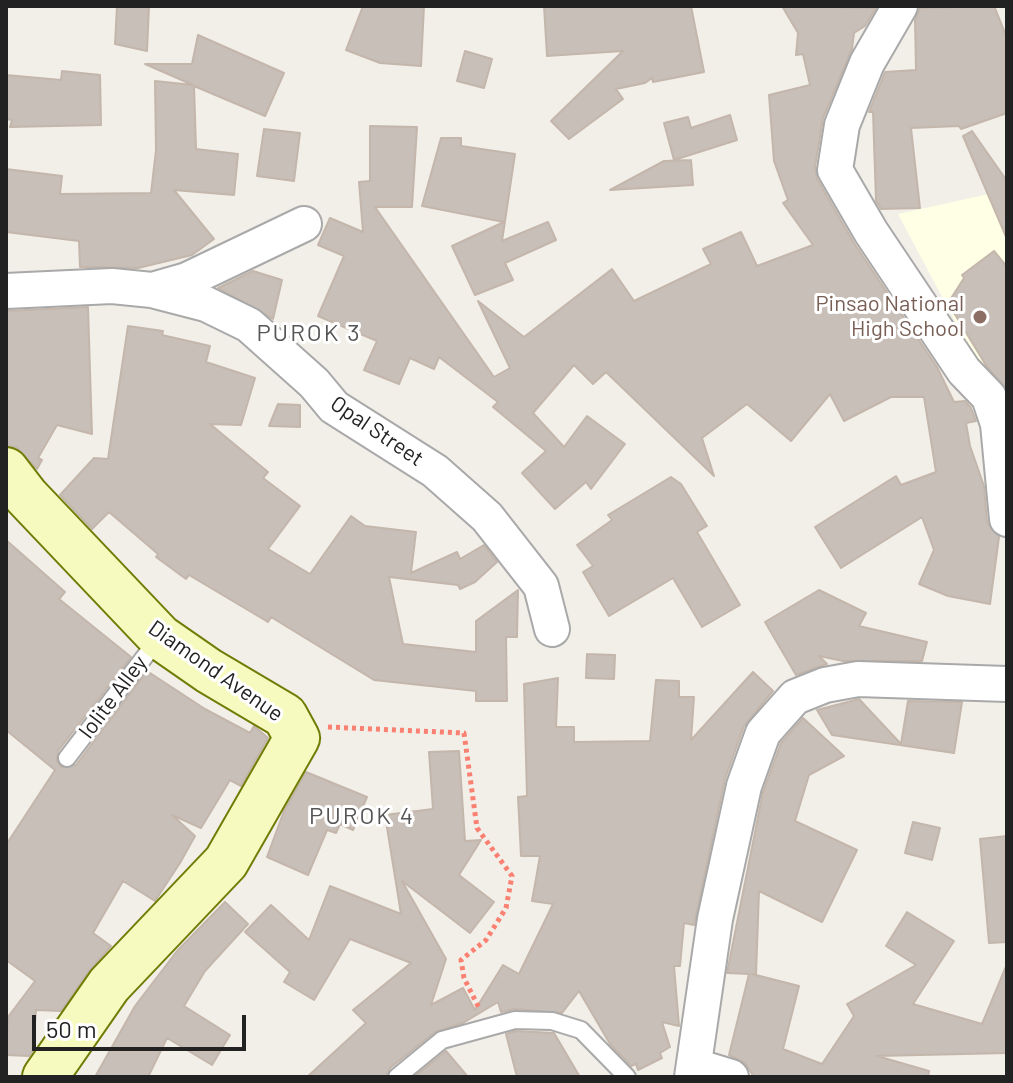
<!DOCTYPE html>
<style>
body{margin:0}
#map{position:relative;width:1013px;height:1083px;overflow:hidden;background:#f2efe9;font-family:Barlow,sans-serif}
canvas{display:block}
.frame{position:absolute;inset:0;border:8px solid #222;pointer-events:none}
.scale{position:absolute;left:32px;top:1015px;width:214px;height:36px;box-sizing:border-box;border:4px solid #222;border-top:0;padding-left:10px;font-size:24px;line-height:28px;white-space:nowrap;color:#222;-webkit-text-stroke:6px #fff;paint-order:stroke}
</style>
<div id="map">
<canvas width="1013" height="1083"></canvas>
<div class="frame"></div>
<div class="scale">50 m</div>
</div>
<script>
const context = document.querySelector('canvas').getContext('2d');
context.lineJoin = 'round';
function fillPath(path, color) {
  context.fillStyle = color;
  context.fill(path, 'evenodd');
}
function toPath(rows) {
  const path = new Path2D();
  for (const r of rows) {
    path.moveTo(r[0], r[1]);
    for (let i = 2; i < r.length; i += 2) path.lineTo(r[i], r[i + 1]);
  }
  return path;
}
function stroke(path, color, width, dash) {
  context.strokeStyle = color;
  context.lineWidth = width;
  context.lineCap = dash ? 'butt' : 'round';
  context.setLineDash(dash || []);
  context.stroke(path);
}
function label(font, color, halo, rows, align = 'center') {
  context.font = font + ' Barlow,sans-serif';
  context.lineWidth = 6;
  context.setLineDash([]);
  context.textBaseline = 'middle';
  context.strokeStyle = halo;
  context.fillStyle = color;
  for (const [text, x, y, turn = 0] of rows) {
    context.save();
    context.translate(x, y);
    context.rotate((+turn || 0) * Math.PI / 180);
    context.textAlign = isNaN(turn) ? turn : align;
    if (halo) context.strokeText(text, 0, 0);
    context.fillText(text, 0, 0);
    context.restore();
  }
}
const education = toPath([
 [1007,190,1007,419,898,214]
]);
const building = toPath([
 [117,6,149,6,147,51,115,44,117,6],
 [363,6,424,6,421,66,380,63,346,50,363,6],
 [544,6,691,6,704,72,653,82,652,78,645,83,616,89,623,99,569,139,551,121,623,51,547,56,544,6],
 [782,6,876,8,865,26,854,33,852,49,823,118,815,167,817,179,854,243,937,367,954,402,965,401,971,408,976,421,966,423,970,446,984,486,987,522,999,537,990,604,948,596,919,584,934,550,922,517,841,568,815,527,896,476,901,485,936,472,924,397,891,397,844,421,830,394,791,441,747,404,702,438,714,476,606,372,593,384,574,365,533,413,564,447,587,416,625,444,591,489,586,482,555,509,522,473,546,451,493,407,498,402,439,357,434,369,410,358,399,384,364,370,377,341,318,316,344,256,318,245,330,218,363,232,359,182,370,181,370,126,417,127,412,207,375,207,494,377,510,368,478,301,524,337,612,269,634,301,711,264,703,249,741,232,757,266,813,245,783,203,788,200,774,161,769,95,810,85,803,54,796,55,798,33,782,6],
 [994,6,1007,38,1007,113,961,129,959,126,911,128,920,208,881,209,876,201,873,112,869,112,885,72,916,70,915,20,920,8,994,6],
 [198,35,284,73,265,116,194,86,196,149,238,154,234,195,174,190,214,239,192,255,138,268,80,267,79,241,6,232,6,169,62,176,60,194,151,193,156,150,155,81,193,85,145,64,192,64,198,35],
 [465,51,492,59,484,88,457,81,465,51],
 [62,71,100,75,101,125,10,127,12,120,6,119,6,75,61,80,62,71],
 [730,115,737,140,674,160,664,123,688,117,691,128,730,115],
 [264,129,300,133,294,181,257,176,264,129],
 [972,131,1007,181,1007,239,963,136,972,131],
 [441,138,461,138,461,146,515,154,502,241,548,222,556,240,505,263,513,280,475,295,452,246,504,222,422,206,441,138],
 [691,160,693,185,610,190,664,161,691,160],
 [994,251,1007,267,1007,389,987,367,948,303,964,278,962,275,994,251],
 [253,271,282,280,273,319,218,288,253,271],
 [88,307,92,434,57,425,38,458,42,460,37,469,16,447,6,446,6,311,88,307],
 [128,326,163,331,162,335,210,346,206,362,255,378,241,425,210,424,268,472,263,478,300,506,268,549,310,574,351,516,365,526,416,532,411,573,457,552,460,559,484,545,497,562,475,582,460,589,458,585,389,577,403,644,476,652,476,621,518,590,517,637,506,637,507,701,476,701,476,691,374,680,271,617,268,622,189,575,186,579,156,557,158,554,109,512,92,529,60,495,94,458,108,459,128,326],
 [278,404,300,405,300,427,269,426,278,404],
 [671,477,681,484,707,526,697,532,740,605,702,627,673,578,609,616,583,572,593,566,577,545,612,520,608,515,671,477],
 [6,540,65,592,59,599,131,657,58,751,57,761,61,767,76,765,147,671,205,709,250,733,254,726,268,738,241,786,230,780,201,828,172,815,195,836,180,863,155,901,123,881,93,933,111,946,89,971,61,1011,36,1010,33,1050,29,1056,6,1055,8,1017,35,981,6,960,6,845,55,770,6,730,6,540],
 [819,590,866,613,859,626,927,642,922,661,843,661,819,656,827,664,796,675,765,622,819,590],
 [587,654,615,655,614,679,586,678,587,654],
 [753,672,773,691,744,726,725,779,694,925,684,923,680,966,674,966,679,1026,662,1022,670,1047,660,1053,662,1058,638,1070,636,1064,631,1066,610,1044,579,991,562,1013,515,1009,501,1012,498,1002,463,1023,435,1032,390,1068,386,1077,307,1077,366,1023,353,1010,411,963,350,939,314,1000,284,982,290,972,245,932,271,905,309,940,330,886,401,914,385,815,433,809,429,752,459,751,465,841,481,840,459,875,494,902,470,933,402,881,446,959,431,1005,463,988,475,1010,503,965,519,974,553,904,532,901,540,856,521,856,518,797,527,796,524,684,558,678,556,727,574,727,574,742,650,741,656,680,679,681,679,697,694,697,691,740,753,672],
 [859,699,901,744,908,701,962,702,954,753,832,735,817,710,859,699],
 [803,718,844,756,809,775,795,821,857,850,822,922,759,891,756,975,752,974,799,986,783,1049,822,1064,854,1016,847,1004,916,965,886,946,907,912,954,941,913,1004,982,1024,1007,964,1007,1053,877,1056,929,1071,928,1077,754,1077,745,1063,729,1055,749,974,727,973,763,792,781,743,803,718],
 [306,772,367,797,353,830,340,824,336,833,327,830,308,875,267,857,284,811,306,772],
 [913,822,940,828,932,860,905,853,913,822],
 [1007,836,1007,942,989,943,980,839,1007,836],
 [225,902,248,924,205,971,184,1006,230,1035,212,1065,167,1038,148,1077,95,1077,135,1006,177,951,225,902],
 [516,1031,554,1033,580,1077,517,1077,506,1034,516,1031],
 [446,1051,468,1077,414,1077,446,1051]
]);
const path = toPath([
 [328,727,464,733,477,828,512,876,506,908,486,940,461,960,464,978,479,1008]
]);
const lane = toPath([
 [67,758,159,638],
 [397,1077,442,1040,515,1020,552,1021,581,1030,627,1077]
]);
const street = toPath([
 [900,6,867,63,842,125,835,170,871,232,964,371,989,397,998,424,1007,519],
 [152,290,187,280,304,224],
 [6,291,112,286,152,290,206,304,249,325,314,383,334,407,435,471,487,517,541,586,552,629],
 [695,1066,731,1077],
 [692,1077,715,919,744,786,763,733,795,697,825,685,858,679,1007,684]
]);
const secondary = toPath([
 [6,470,26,496,160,637,209,671,285,716,297,738,226,862,109,985,45,1077]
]);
const markers = [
 [980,317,8,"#8d6e63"]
];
const educationNames = [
 ["Pinsao National",964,304],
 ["High School",964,329]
];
const streetNames = [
 ["Opal Street",377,431,34],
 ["Diamond Avenue",216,671,35],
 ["Iolite Alley",113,697,-53]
];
const neighbourhoodNames = [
 ["PUROK 3",309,333],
 ["PUROK 4",362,816]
];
fillPath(education, '#ffffe5');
fillPath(building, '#c7bfb8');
stroke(building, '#c4b6ab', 2);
stroke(lane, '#a9a9a9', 20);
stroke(street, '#a9a9a9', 38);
stroke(secondary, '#707d05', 48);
stroke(path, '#fa8072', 5, [4, 4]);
stroke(lane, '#fff', 16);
stroke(street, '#fff', 34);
stroke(secondary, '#f7fabf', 44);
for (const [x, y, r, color] of markers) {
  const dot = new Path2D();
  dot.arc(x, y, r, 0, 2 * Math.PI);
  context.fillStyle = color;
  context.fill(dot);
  stroke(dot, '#fff', 3);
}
label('22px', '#785e54', '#fff', educationNames, 'right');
label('22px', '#222', '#fff', streetNames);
context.letterSpacing = '2px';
label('24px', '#555', '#fff', neighbourhoodNames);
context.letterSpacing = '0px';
</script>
